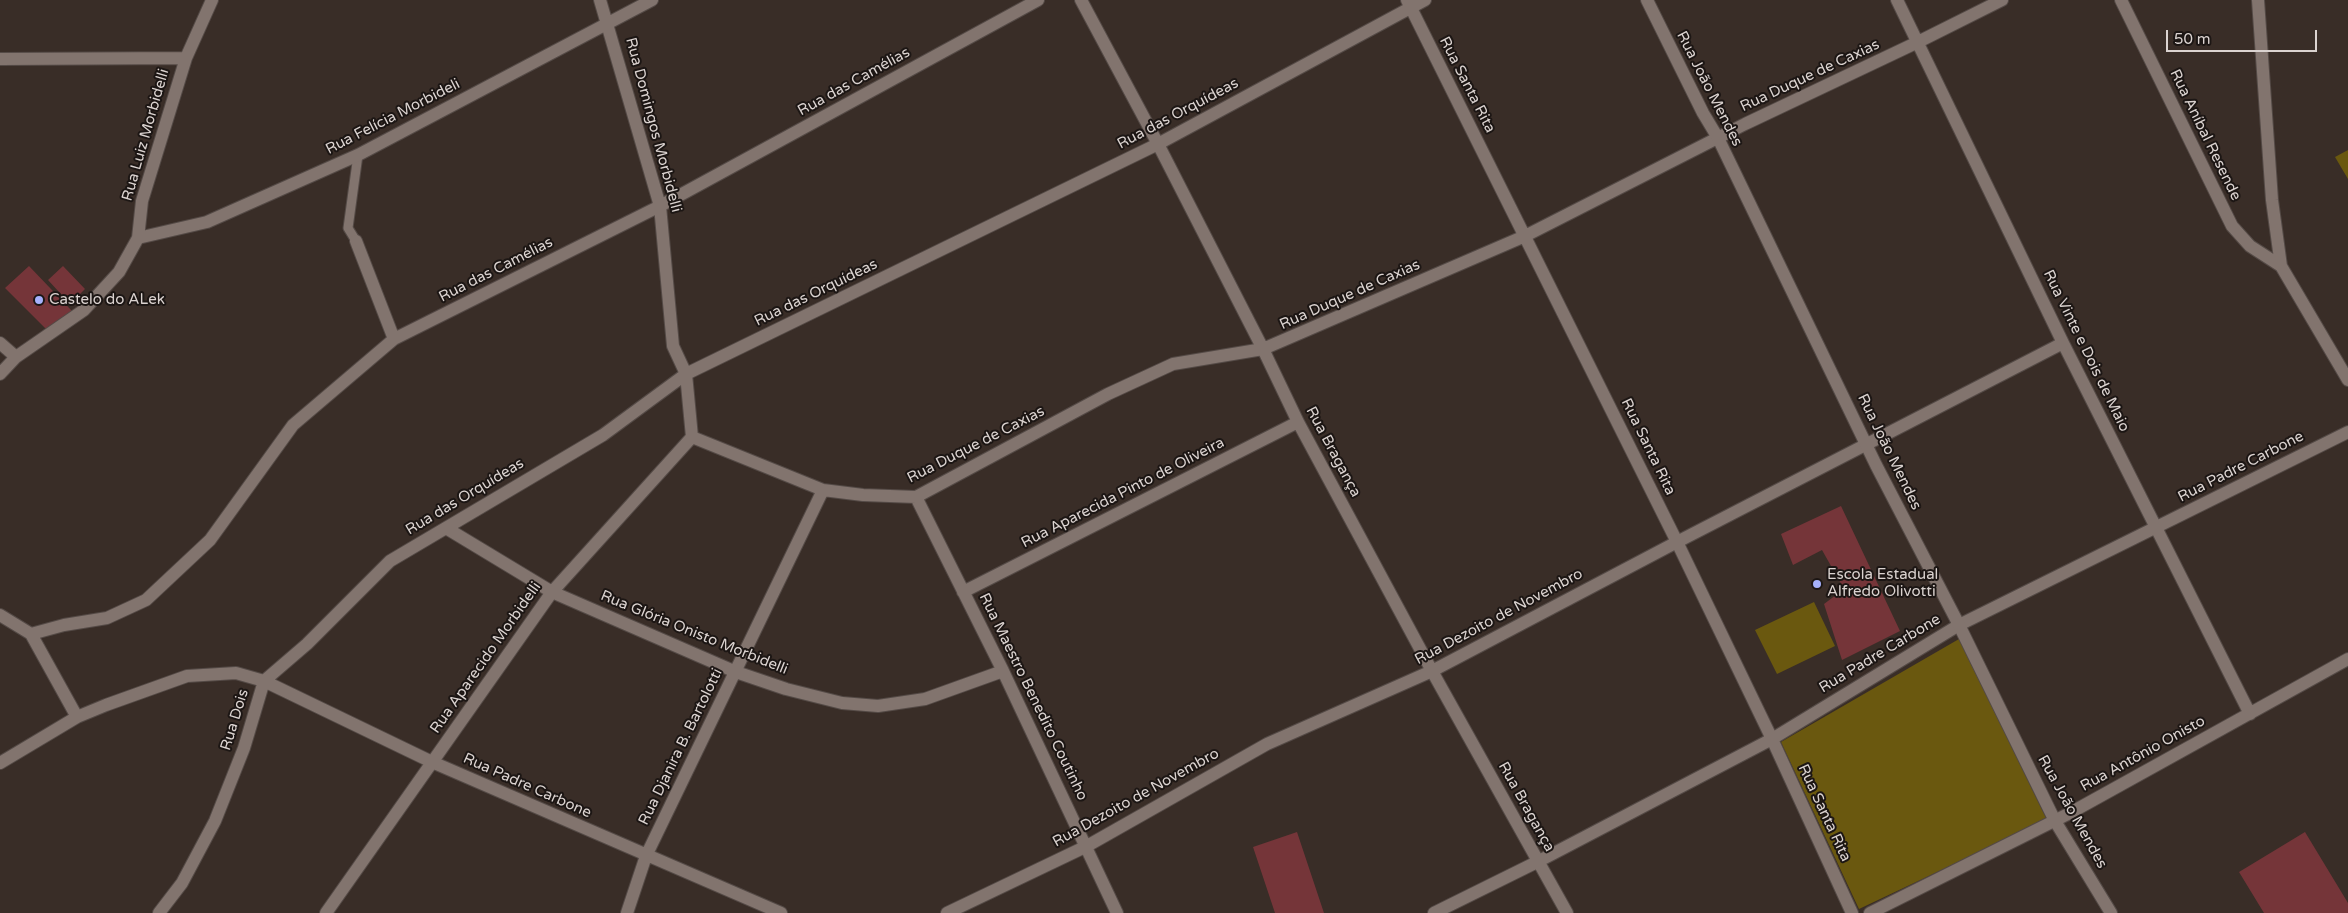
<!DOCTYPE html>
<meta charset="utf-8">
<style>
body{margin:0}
#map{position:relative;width:2348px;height:913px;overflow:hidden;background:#392d27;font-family:"Varela Round",sans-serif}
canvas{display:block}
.scale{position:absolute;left:2166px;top:30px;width:151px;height:22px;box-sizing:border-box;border:2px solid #dbd3d0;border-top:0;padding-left:6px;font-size:15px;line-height:18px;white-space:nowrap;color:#dbd3d0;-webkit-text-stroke:4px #1c1614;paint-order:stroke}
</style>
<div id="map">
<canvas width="2348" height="913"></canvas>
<div class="scale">50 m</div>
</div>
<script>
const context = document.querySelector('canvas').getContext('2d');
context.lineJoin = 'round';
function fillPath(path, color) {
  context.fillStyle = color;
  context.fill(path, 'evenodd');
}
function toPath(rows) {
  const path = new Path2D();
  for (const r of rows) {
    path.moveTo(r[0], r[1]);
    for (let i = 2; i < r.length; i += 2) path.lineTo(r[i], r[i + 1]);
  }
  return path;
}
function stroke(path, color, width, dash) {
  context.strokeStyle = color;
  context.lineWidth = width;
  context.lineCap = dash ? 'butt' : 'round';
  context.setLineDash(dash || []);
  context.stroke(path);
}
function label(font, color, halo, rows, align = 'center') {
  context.font = font + ' "Varela Round",sans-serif';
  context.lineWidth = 4;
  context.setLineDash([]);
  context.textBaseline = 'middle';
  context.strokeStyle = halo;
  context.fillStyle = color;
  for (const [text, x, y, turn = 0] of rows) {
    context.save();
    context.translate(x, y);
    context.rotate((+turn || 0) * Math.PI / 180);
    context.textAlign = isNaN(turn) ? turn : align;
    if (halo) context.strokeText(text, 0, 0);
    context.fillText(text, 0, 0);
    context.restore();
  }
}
const green = toPath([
 [2348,150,2348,179,2335,157],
 [1814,602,1835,646,1777,674,1755,630],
 [1959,639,2047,820,1859,909,1781,742]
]);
const building = toPath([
 [29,266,72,311,50,333,5,288],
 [63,266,85,289,70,304,48,280],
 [1841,506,1900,631,1842,660,1824,604,1844,589,1822,550,1793,565,1781,534],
 [1297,832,1324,913,1275,913,1253,847],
 [2305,832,2348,903,2348,913,2264,913,2239,872]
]);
const service = toPath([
 [356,241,348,228,358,155]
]);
const minor = toPath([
 [600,0,660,206,673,346,686,374,692,437],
 [1081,0,1158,144,1263,349,1298,422,1432,671,1567,913],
 [1407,0,1677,542,1772,739,1852,913],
 [1897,0,2063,343,2250,714],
 [2121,0,2232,226,2250,246,2281,266],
 [2258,0,2272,200,2281,266,2348,380],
 [0,59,186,58],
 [138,238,207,222,358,155,652,0],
 [356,241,394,339],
 [0,343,16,357],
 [0,374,16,357,84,310,119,272,138,238,142,201,186,58,212,0],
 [692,437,823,490,863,495,916,497,1108,394,1173,364,1263,349,1525,236,1745,124,1918,42,2002,0],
 [916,497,1003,671,1117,913],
 [446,528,552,592,736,672,786,689,842,703,878,706,925,699,1003,671],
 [963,592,1298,422],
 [0,615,31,634,77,717],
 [31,634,64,625,107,618,146,600,210,540,293,425,394,339,660,206,1038,0],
 [264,681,307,644,390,561,603,435,686,374,1158,144,1425,0],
 [0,763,77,717,106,705,187,676,236,673,264,681,432,762,781,913],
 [159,913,182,883,215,821,244,748,264,681],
 [326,913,552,592,692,437],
 [627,913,646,856,823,490],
 [947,913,1087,846,1267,744,1432,671,1677,542,2063,343],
 [1434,913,1537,862,1772,739,1959,625,2348,432],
 [1870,913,2070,813,2348,659]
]);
const tertiary = toPath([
 [1647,0,1703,113,1718,138,1876,465,1959,625,2055,821,2111,913]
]);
const markers = [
 [39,300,5,"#a6b1fc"],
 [1817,584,5,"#a6b1fc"]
];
const streetNames = [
 ["Rua Duque de Caxias",1810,76,-25],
 ["Rua das Camélias",854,82,-29],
 ["Rua Santa Rita",1467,85,63],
 ["Rua João Mendes",1709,89,63],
 ["Rua das Orquídeas",1178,114,-28],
 ["Rua Felícia Morbideli",393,117,-27],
 ["Rua Domingos Morbidelli",653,125,75],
 ["Rua Luiz Morbidelli",146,135,-74],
 ["Rua Aníbal Resende",2205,135,64],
 ["Rua das Camélias",496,270,-27],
 ["Rua das Orquídeas",816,293,-26],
 ["Rua Duque de Caxias",1350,295,-24],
 ["Rua Vinte e Dois de Maio",2086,351,64],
 ["Rua Duque de Caxias",976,445,-27],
 ["Rua Santa Rita",1648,447,64],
 ["Rua Bragança",1333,452,62],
 ["Rua João Mendes",1889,452,64],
 ["Rua Padre Carbone",2241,467,-27],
 ["Rua Aparecida Pinto de Oliveira",1123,493,-27],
 ["Rua das Orquídeas",465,497,-31],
 ["Rua Dezoito de Novembro",1499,617,-28],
 ["Rua Glória Onisto Morbidelli",694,633,22],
 ["Rua Padre Carbone",1880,654,-31],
 ["Rua Aparecido Morbidelli",486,658,-55],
 ["Rua Maestro Benedito Coutinho",1033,697,64],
 ["Rua Dois",235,720,-73],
 ["Rua Djanira B. Bartolotti",681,747,-64],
 ["Rua Antônio Onisto",2143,754,-29],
 ["Rua Padre Carbone",527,786,24],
 ["Rua Dezoito de Novembro",1136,798,-29],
 ["Rua Bragança",1526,807,61],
 ["Rua João Mendes",2072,812,61],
 ["Rua Santa Rita",1824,813,65]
];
const poiNames = [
 ["Castelo do ALek",49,300],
 ["Escola Estadual",1827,575],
 ["Alfredo Olivotti",1827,592]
];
fillPath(green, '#6a580f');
fillPath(building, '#753539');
stroke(service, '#544a46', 11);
stroke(minor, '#544a46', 14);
stroke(tertiary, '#544a46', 14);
stroke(service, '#82746e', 9);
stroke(minor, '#82746e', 12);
stroke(tertiary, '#82746e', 12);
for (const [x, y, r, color] of markers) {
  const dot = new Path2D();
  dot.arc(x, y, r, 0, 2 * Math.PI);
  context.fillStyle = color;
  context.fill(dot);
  stroke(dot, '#1c1614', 2);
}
label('15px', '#dbd3d0', '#1c1614', streetNames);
label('15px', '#dbd3d0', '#1c1614', poiNames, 'left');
</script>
